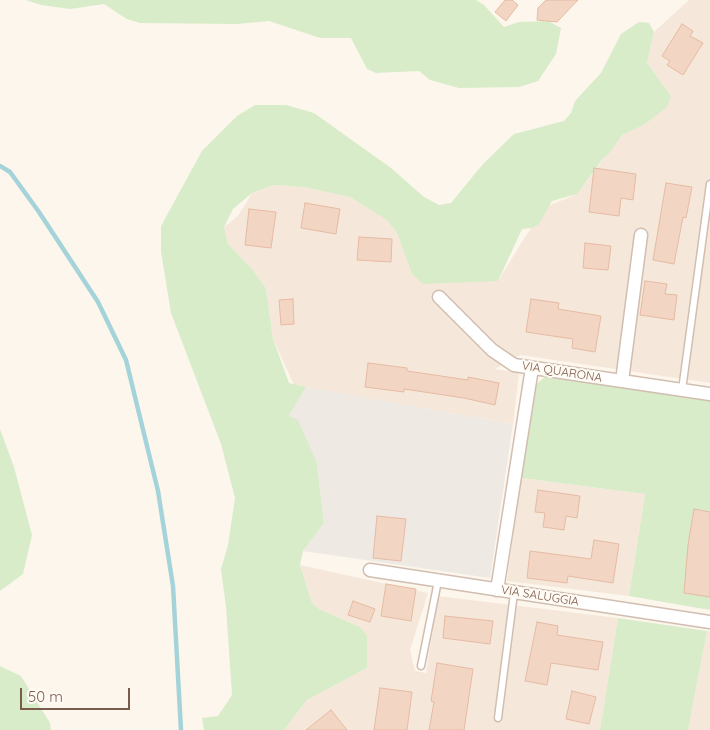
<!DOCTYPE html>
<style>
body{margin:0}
#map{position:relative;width:710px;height:730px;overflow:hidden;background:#fdf6ec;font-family:Quicksand,sans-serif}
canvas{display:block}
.scale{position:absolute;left:20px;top:688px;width:110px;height:22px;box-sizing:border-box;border:2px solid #7a5c4d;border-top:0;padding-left:6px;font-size:15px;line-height:18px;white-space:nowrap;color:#7a5c4d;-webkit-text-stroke:4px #fffaf3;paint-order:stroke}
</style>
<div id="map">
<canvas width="710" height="730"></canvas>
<div class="scale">50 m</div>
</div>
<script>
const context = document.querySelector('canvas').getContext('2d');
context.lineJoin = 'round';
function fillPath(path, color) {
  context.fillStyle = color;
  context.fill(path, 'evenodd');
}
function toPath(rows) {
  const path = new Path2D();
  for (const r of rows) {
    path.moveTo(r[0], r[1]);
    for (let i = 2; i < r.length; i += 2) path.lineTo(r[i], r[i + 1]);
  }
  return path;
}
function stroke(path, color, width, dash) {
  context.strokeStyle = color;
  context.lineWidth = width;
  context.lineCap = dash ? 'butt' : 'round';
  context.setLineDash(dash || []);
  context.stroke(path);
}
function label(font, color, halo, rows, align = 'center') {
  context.font = font + ' Quicksand,sans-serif';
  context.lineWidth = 4;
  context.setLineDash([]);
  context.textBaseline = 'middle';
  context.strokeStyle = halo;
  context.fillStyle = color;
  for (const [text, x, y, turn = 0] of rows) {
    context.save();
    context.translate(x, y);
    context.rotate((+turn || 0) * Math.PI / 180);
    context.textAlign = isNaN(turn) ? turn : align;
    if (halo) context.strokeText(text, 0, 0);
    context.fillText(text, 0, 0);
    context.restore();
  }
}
const residential = toPath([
 [689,0,710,0,710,383,520,355,495,369,519,373,513,424,294,385,273,339,266,288,253,270,228,244,224,227,238,216,252,193,274,185,303,187,350,197,387,219,397,233,412,274,498,281,525,237,548,206,577,194,622,135,671,96,647,63,654,32],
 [521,478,645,494,629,596,507,581],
 [300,565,428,593,410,650,415,671,426,673,438,596,618,618,600,730,284,730,307,700,367,668,360,627,319,609,312,603],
 [707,631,710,631,710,730,688,730]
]);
const industrial = toPath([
 [306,387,513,424,490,578,303,551,324,523,317,463,289,416]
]);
const green = toPath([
 [26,0,476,0,484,5,504,27,519,22,548,21,561,28,556,54,538,81,519,87,459,88,430,80,419,71,376,73,367,69,351,38,320,38,269,21,237,24,140,23,127,19,104,4,70,9,41,5],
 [639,22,649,23,654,32,647,63,671,96,667,107,645,124,622,135,610,152,602,160,577,194,552,201,539,224,532,228,522,229,498,281,423,284,412,274,397,233,387,220,350,197,303,187,274,185,252,193,233,209,224,227,228,244,253,270,266,288,273,339,289,383,306,387,289,416,298,420,317,463,324,523,303,551,300,565,312,603,319,609,360,627,367,636,367,668,307,700,284,730,204,730,202,718,218,716,232,695,226,607,221,569,228,545,235,498,221,444,171,313,161,252,161,226,202,151,237,116,255,105,286,105,314,113,391,168,424,197,439,205,451,203,483,164,514,134,564,121,571,113,575,101,601,73,621,34],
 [546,376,710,400,710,610,629,596,645,494,521,478,534,386],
 [0,429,14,467,32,535,23,574,0,591],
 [618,618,707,631,688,730,600,730],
 [0,666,21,676,50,723,51,730,0,730]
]);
const stream = toPath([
 [0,166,10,172,39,212,98,302,126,360,158,491,173,586,181,730]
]);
const building = toPath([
 [505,0,512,0,518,5,506,21,495,12,505,0],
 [546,0,578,0,557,22,537,20,538,8,546,0],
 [682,24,693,31,690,36,703,43,683,75,667,65,670,61,662,56,682,24],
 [594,168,636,174,633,200,621,198,619,216,589,212,594,168],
 [666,183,692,187,686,218,683,217,674,264,653,260,666,183],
 [305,203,340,209,336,234,301,228,305,203],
 [249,209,276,212,271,248,245,245,249,209],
 [359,237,392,239,391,262,357,260,359,237],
 [585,243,611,246,608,270,583,268,585,243],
 [645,281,667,284,665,294,677,295,674,320,640,315,645,281],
 [293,299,294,324,281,325,279,300,293,299],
 [531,299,559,303,558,309,601,316,595,352,572,348,573,339,526,332,531,299],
 [368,363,407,368,407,371,468,380,468,377,499,383,495,405,464,398,404,389,404,392,365,387,368,363],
 [538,490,580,496,577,518,566,516,564,530,543,527,545,513,535,512,538,490],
 [694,509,710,512,710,597,684,593,688,545,694,509],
 [377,516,406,519,401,561,373,558,377,516],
 [594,540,619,544,613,583,568,576,567,583,527,578,530,551,591,559,594,540],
 [386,584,416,589,411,621,381,616,386,584],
 [353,601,375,609,370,622,348,615,353,601],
 [445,616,493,621,490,644,443,638,445,616],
 [537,622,558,626,557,635,603,642,598,670,551,663,547,685,525,681,537,622],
 [437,663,473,669,464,730,429,730,434,702,431,701,437,663],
 [380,688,412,692,407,730,374,730,380,688],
 [572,691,596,697,589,724,566,719,572,691],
 [331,710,347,730,306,730,331,710]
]);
const service = toPath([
 [682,390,710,184],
 [421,666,438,581],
 [498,718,514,593]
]);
const minor = toPath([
 [439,297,492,350,514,365,710,394],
 [622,381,641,235],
 [370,570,710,622],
 [497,590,532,368]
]);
const streetNames = [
 ["VIA QUARONA",562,372,9],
 ["VIA SALUGGIA",540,596,9]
];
fillPath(residential, '#f5e8da');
fillPath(industrial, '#efe9e4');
fillPath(green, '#d8ecc9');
stroke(stream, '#a5d3da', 4.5);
fillPath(building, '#f3d5c3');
stroke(building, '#e6bba3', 1);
stroke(service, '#d1beb0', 9);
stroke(minor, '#d1beb0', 15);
stroke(service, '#fff', 6);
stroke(minor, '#fff', 12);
label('12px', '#7a5c4d', '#fffaf3', streetNames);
</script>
